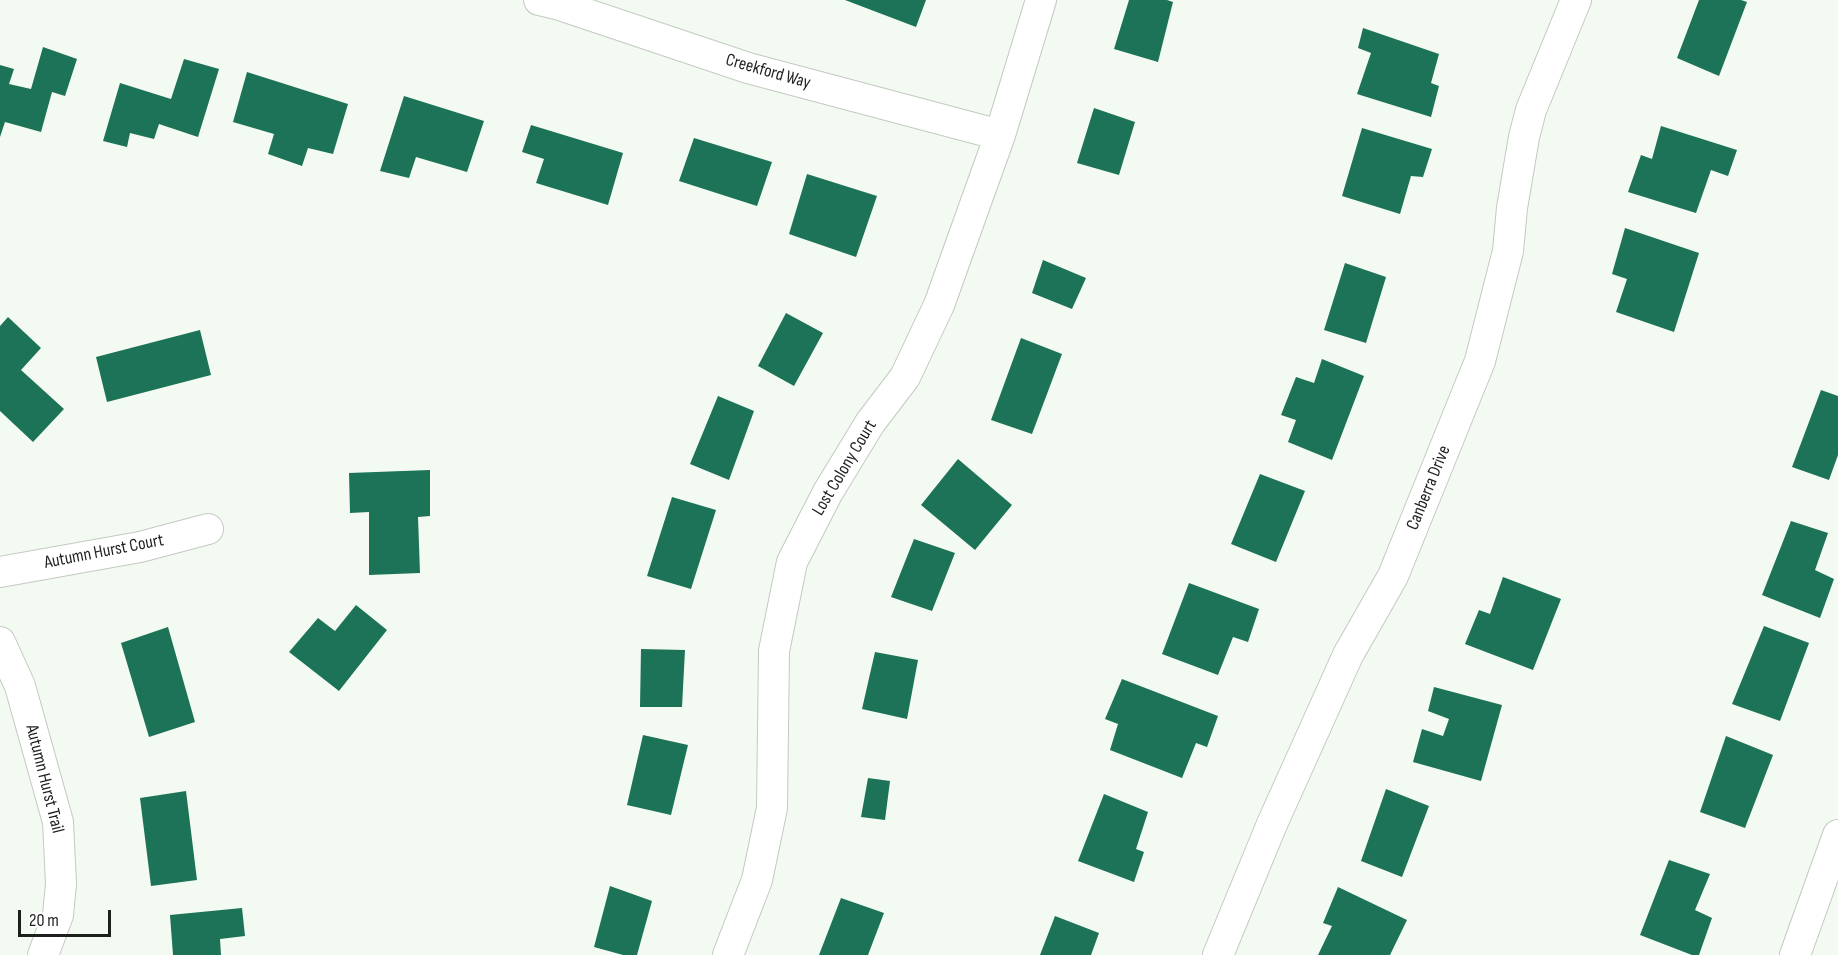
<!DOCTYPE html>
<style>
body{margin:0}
#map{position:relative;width:1838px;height:955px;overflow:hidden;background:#f3faf1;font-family:"Sofia Sans Condensed",sans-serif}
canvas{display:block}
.scale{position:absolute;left:18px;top:910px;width:93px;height:27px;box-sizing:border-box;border:3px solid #1d201d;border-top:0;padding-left:8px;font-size:18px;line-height:21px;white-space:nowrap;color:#1d201d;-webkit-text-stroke:4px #fff;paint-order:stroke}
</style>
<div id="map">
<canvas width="1838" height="955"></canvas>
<div class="scale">20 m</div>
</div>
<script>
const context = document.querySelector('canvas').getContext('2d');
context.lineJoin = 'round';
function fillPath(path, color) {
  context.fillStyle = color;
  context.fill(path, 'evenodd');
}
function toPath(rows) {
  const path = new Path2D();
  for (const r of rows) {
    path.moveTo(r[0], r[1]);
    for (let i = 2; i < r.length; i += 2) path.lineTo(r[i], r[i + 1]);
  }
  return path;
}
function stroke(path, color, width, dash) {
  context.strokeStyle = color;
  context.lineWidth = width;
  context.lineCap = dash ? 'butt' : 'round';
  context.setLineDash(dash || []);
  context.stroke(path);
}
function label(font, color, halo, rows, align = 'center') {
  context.font = font + ' "Sofia Sans Condensed",sans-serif';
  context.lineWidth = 6;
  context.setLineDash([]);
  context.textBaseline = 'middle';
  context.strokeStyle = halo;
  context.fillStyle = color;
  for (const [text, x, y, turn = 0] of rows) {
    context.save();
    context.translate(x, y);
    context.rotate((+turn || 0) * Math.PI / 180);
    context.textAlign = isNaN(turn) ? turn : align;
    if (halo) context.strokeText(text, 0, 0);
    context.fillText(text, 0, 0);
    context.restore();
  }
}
const building = toPath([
 [845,0,926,0,916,27],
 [1129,0,1167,0,1173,2,1158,62,1114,49],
 [1699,0,1741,0,1747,2,1719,76,1677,58],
 [1363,28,1439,54,1431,83,1439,86,1431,117,1357,94,1371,53,1358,48],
 [43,47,77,59,65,96,52,92,41,132,5,122,0,137,0,65,14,69,9,84,31,89],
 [184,59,219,69,198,137,159,124,154,139,130,133,127,147,103,141,120,83,171,99],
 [247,72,348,104,333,154,308,148,302,166,268,154,274,134,233,122],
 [404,96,484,121,467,172,416,157,409,178,380,171],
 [1094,108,1135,122,1119,175,1077,163],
 [531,125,623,153,608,205,536,183,544,159,522,152],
 [1661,126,1737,150,1728,176,1711,170,1696,213,1628,192,1641,155,1652,159],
 [1362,128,1432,149,1423,177,1411,176,1400,214,1342,196],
 [694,138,772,162,757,206,679,181],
 [807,174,877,196,856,257,789,234],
 [1625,228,1699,253,1674,332,1616,312,1627,279,1612,274],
 [1043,260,1086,278,1072,309,1032,293],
 [1345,263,1386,277,1366,343,1324,330],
 [786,313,823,333,794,386,758,366],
 [8,317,41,348,21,370,64,409,33,442,0,411,0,326],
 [200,330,211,375,107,402,96,357],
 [1021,338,1062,354,1032,434,991,420],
 [1322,359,1364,376,1332,460,1288,442,1296,420,1281,415,1296,377,1314,383],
 [1821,390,1838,396,1838,455,1829,480,1792,467],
 [718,396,754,411,729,480,690,464],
 [958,459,1012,505,975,550,921,505],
 [430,470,430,516,418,517,420,573,369,575,369,512,350,513,349,473],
 [1260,474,1305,491,1276,562,1231,544],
 [672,497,716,510,691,589,647,576],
 [1791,521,1828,533,1815,570,1834,579,1820,618,1762,595],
 [914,539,955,553,932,611,891,597],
 [1503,577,1561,599,1533,670,1465,644,1479,610,1490,614],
 [1189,583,1259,609,1248,642,1233,637,1218,675,1162,654],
 [356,605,387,630,339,691,289,652,318,618,335,631],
 [1764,626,1809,643,1780,721,1732,704],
 [168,627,195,722,149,737,121,643],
 [641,649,685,650,682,707,640,707],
 [875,652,918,660,907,719,862,709],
 [1122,679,1218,716,1207,747,1196,743,1182,778,1110,750,1118,724,1105,719],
 [1434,687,1502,705,1481,781,1413,762,1422,729,1443,736,1449,719,1428,711],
 [643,735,688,745,671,815,627,805],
 [1726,736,1773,755,1745,828,1700,812],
 [868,778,890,781,885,820,861,817],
 [1386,789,1429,806,1402,877,1361,861],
 [186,791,197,880,151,886,140,798],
 [1104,794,1148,812,1136,849,1144,852,1134,882,1078,861],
 [1669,860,1710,874,1695,910,1712,918,1699,955,1692,955,1640,935],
 [610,886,652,901,637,955,623,955,594,947],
 [1338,887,1407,920,1390,955,1318,955,1332,926,1323,923],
 [841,898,884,913,868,955,819,955],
 [242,908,245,936,220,939,221,955,173,955,170,915],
 [1055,916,1099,933,1091,955,1040,955]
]);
const minor = toPath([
 [539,0,560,5,748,68,1000,135],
 [0,572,140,547,208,529],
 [0,642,20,686,58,822,61,884,58,915,43,955],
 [728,955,757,880,772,808,774,651,792,562,828,492,870,423,905,377,939,305,1000,135,1041,0],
 [1218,955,1272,824,1348,655,1393,576,1480,361,1508,251,1512,208,1524,137,1531,110,1576,0],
 [1795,955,1838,835]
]);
const streetNames = [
 ["Creekford Way",768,72,16],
 ["Lost Colony Court",845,468,-59],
 ["Canberra Drive",1429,488,-68],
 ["Autumn Hurst Court",104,552,-11],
 ["Autumn Hurst Trail",44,779,76]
];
fillPath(building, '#1c7357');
stroke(minor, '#c3cac1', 32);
stroke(minor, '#fff', 30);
label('18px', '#1d201d', '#fff', streetNames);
</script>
